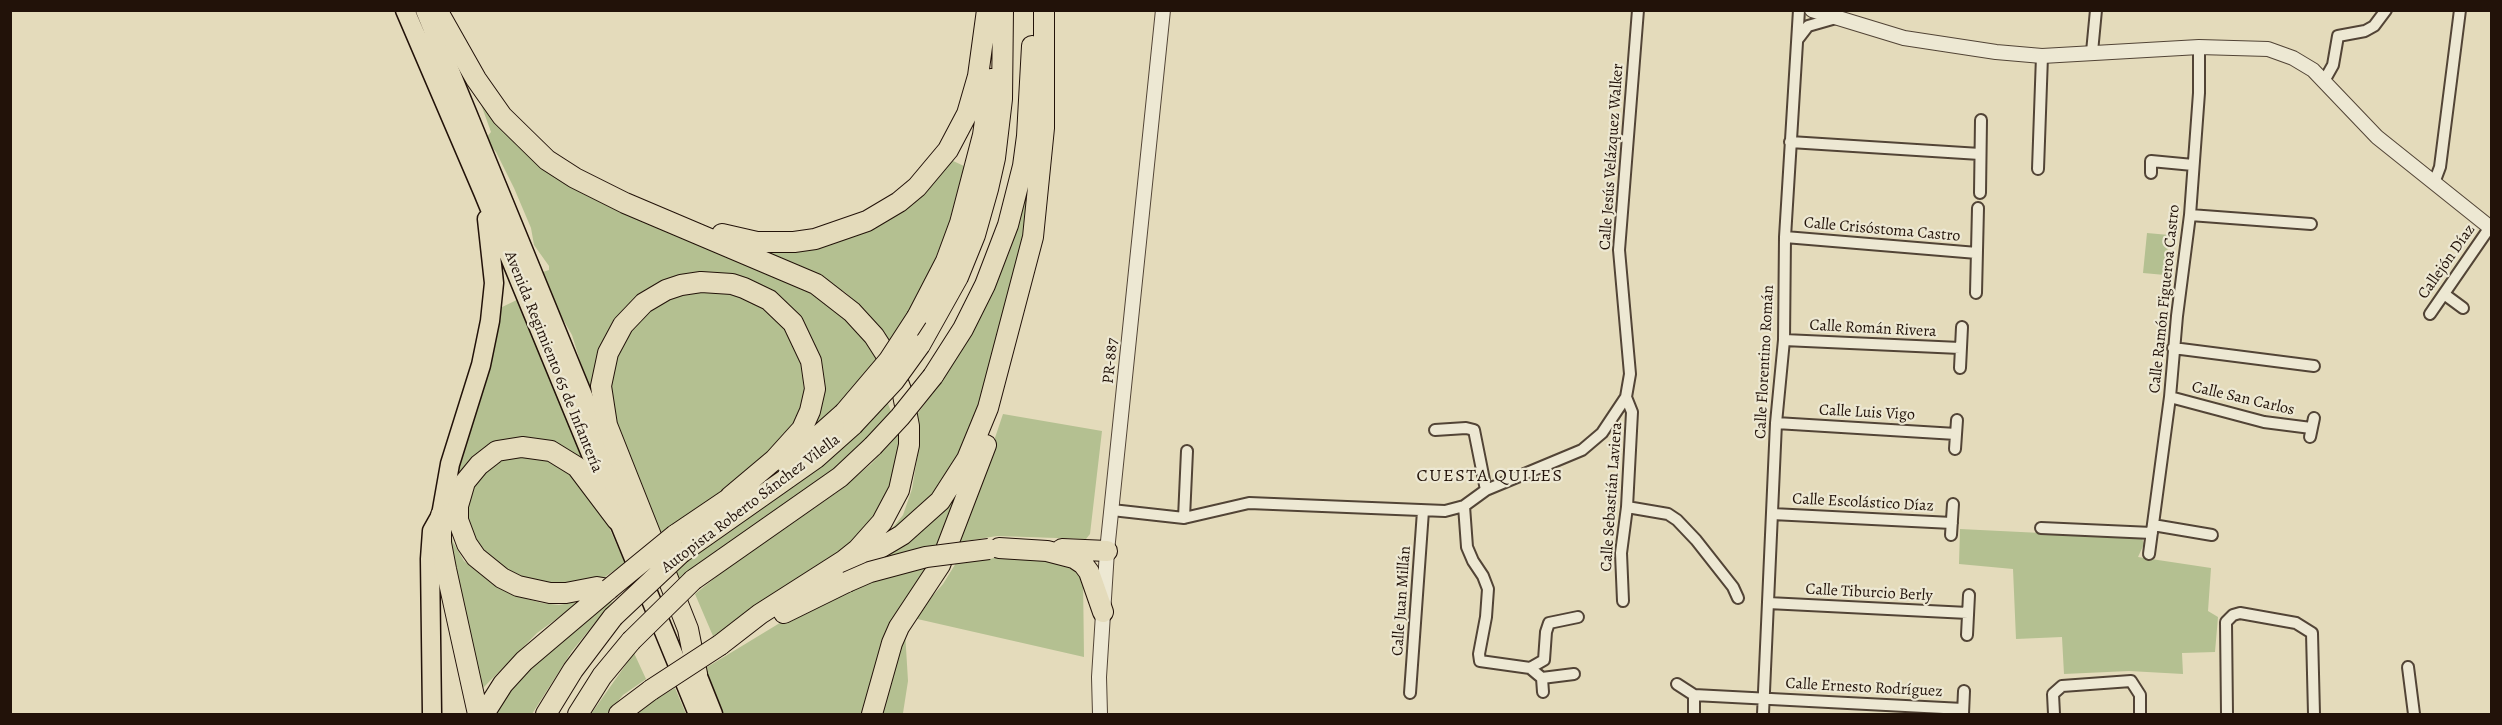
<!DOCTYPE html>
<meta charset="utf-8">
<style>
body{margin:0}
#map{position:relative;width:2502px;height:725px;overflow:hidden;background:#e4dbbb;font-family:Alegreya,serif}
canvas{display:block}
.frame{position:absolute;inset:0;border:12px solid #221209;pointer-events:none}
</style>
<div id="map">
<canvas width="2502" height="725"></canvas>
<div class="frame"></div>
</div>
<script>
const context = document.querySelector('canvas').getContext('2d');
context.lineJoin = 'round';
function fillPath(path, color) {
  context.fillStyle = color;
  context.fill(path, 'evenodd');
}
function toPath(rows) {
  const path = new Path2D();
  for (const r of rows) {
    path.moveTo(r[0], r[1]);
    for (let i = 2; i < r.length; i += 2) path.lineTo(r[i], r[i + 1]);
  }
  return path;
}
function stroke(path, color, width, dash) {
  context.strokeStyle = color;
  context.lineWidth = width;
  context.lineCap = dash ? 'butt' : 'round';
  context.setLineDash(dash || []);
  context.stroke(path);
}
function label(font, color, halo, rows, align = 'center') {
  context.font = font + ' Alegreya,serif';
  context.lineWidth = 4.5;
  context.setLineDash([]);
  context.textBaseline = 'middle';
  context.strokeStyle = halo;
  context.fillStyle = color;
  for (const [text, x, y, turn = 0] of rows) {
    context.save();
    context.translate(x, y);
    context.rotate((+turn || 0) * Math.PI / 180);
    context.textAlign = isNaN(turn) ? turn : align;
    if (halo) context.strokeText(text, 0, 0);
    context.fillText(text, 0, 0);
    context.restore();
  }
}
const green = toPath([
 [478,96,508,135,825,300,860,334,879,357,847,396,809,432,819,404,783,305,678,279,599,352,592,386,590,389,588,387,572,335,537,274,549,270,549,266,534,245,531,228,514,188,496,152,488,143,486,138,491,132],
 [951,160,964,166,947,230,931,269,909,311,888,344,878,326,846,293,824,279,755,250,808,249,831,244,867,230],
 [1031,181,1030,210,979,417,951,475,914,518,890,531,903,515,912,489,918,453,916,416,949,370,988,303,1009,253],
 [2147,233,2169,235,2165,275,2143,273],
 [696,290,735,294,770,313,789,334,801,360,805,397,795,428,745,476,660,535,614,426,608,374,628,327,660,300],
 [521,298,587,463,491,448,450,529,453,542,464,561,493,584,527,599,542,603,559,605,581,601,537,633,483,688,452,573,448,505,500,308],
 [887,401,892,414,832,474,703,560,680,580,675,569],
 [1003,414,1102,431,1090,534,1086,539,997,536,960,542],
 [901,432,891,486,878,516,841,557,713,636,695,594,726,569,839,491,871,464],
 [518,456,550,459,565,466,602,512,625,563,599,581,559,588,508,573,473,543,465,511,474,484,489,466,508,458],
 [967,469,939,545,887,557,870,563],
 [1960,529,2142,538,2144,544,2138,557,2211,568,2208,611,2218,617,2215,652,2182,653,2183,674,2129,671,2064,674,2062,637,2016,639,2013,569,1959,564],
 [991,558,1049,558,1068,560,1083,576,1084,657,913,618,943,584,956,563],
 [930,567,887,632,874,669,863,714,723,714,704,669,793,615,854,586],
 [610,596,612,602,572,651,532,714,493,714,517,678],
 [905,631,908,681,903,713,879,714],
 [634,653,646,679,623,695,607,714,591,714],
 [675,688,686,714,635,714,648,704]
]);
const minor = toPath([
 [1798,39,1808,26,1836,18],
 [2092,52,2096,10],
 [2324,81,2333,65,2338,36,2365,31,2374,26,2386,10],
 [1790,142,1980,154],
 [2038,169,2042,56],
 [2151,173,2151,161,2193,165],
 [2434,183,2440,167,2460,10],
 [1980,193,1981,120],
 [2190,215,2311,224],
 [1785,237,1977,253],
 [1976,293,1978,208],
 [2444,294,2463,308],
 [2430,314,2490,227],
 [1784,340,1960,348],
 [2173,348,2314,366],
 [1960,368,1962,327],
 [2170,397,2264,422,2311,428],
 [1776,423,1956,434],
 [1435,430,1466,428,1474,430,1486,490],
 [2310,437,2314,418],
 [1955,449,1957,420],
 [1464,506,1467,547,1473,561,1483,576,1488,589,1486,617,1479,654,1480,661,1530,668,1542,678,1574,674],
 [1627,507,1668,514,1677,520,1696,540,1733,587,1738,598],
 [1112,510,1184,518,1249,503,1445,511,1464,506,1486,490,1582,450,1602,433,1626,397,1630,374,1619,250,1638,10],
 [1772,514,1952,523],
 [1184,518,1187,451],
 [2153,525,2212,535],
 [2041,528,2152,533],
 [1951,535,1953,504],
 [2149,554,2170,397,2177,316,2190,215,2199,93,2199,47],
 [1623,601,1621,553,1627,507,1632,412,1626,397],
 [1768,603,1968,613],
 [1967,635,1969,595],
 [2408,667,2414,714],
 [1530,668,1544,660,1546,632,1549,623,1578,617],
 [1542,678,1543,692],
 [1677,684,1694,695,1963,709],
 [1410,693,1423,511],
 [1694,714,1694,695],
 [1763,714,1776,423,1784,340,1785,237,1799,10],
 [1963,714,1964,691],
 [2054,714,2053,694,2062,686,2131,681,2140,695,2140,714],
 [2227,714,2226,622,2233,615,2240,613,2296,623,2312,633,2314,714]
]);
const tertiary = toPath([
 [1812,10,1904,38,1996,52,2042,56,2199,47,2268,49,2293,58,2313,70,2377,137,2492,229],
 [1100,714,1099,677,1107,551,1163,10]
]);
const primary = toPath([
 [405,10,483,192,698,714],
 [425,10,654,569],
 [432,714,430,559,432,531,441,515,450,464,481,365,490,321,494,283,487,219]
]);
const trunk = toPath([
 [697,674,713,714]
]);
const motorway = toPath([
 [437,10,476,79,502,116,547,160,575,178,625,203,816,284,852,312,874,336,890,361,903,395,909,426,909,445,899,490,882,522,858,549,843,561,760,614,720,645],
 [722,234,757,242,794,242,815,239,867,221,899,202,917,187,948,150,967,114,978,76,987,10],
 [917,317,946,261,960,223,983,135,991,79],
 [920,345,958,277,975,235,988,189,995,158,1002,99,1003,10],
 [933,376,963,329,985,285,1008,225,1023,166,1027,136,1032,46],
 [785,462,817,437,844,413],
 [441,515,441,543,446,569,478,714],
 [675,535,740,491],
 [999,548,1047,551,1074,558,1083,564,1089,572,1103,612],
 [1062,549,1107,551],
 [681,553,816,458,853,425],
 [853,564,902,535,940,501,967,459,988,408,1033,237,1044,128,1044,10],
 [693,580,840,477,873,446],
 [609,589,597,587,566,593,550,593,518,586,502,578,476,557,467,544,458,520,458,506,465,482,479,465,497,451,522,447,551,451,577,467,617,520],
 [784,613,847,582],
 [697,674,688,629,607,425,601,386,608,353,623,325,644,303,666,290,681,285,701,282,732,284,744,288,769,300,793,323,811,361,815,389,810,411,802,429,774,460,730,497],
 [484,714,503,684,524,661,609,589],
 [546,714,573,670,613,617],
 [578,714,602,676,631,641],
 [619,714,651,690],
 [872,714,892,643,899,627,940,565,986,445]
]);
const motorwayBridge = toPath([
 [844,413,889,360,917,317],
 [853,425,894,381,920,345],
 [873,446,900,417,933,376],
 [847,582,870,572,926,557,989,549],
 [609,589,675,535],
 [613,617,681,553],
 [631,641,693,580],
 [651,690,720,645]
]);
const streetNames = [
 ["Calle Jesús Velázquez Walker",1612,157,-86],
 ["Calle Crisóstoma Castro",1882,230,5],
 ["Callejón Díaz",2447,262,-55],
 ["Calle Ramón Figueroa Castro",2165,299,-84],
 ["Calle Román Rivera",1873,329,3],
 ["PR-887",1111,361,-84],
 ["Avenida Regimiento 65 de Infantería",553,362,68],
 ["Calle Florentino Román",1765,362,-87],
 ["Calle San Carlos",2243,399,13],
 ["Calle Luis Vigo",1867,413,3],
 ["Calle Sebastián Laviera",1612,497,-86],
 ["Calle Escolástico Díaz",1863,503,3],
 ["Autopista Roberto Sánchez Vilella",751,504,-37],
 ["Calle Tiburcio Berly",1869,593,3],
 ["Calle Juan Millán",1402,601,-86],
 ["Calle Ernesto Rodríguez",1864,688,3]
];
const neighbourhoodNames = [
 ["CUESTA QUILES",1490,477]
];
fillPath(green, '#b4c091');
stroke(minor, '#524436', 14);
stroke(tertiary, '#524436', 16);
stroke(primary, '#221209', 21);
stroke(trunk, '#221209', 21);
stroke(motorway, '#221209', 22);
stroke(minor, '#ede8d3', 10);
stroke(tertiary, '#ede8d3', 14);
stroke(primary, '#e4dbbb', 18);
stroke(trunk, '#e4dbbb', 18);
stroke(motorway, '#e4dbbb', 20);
stroke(motorwayBridge, '#221209', 22, []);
stroke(motorwayBridge, '#e4dbbb', 20);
label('16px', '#221209', '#ede8d3', streetNames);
context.letterSpacing = '1.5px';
label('18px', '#221209', '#ede8d3', neighbourhoodNames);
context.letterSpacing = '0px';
</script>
